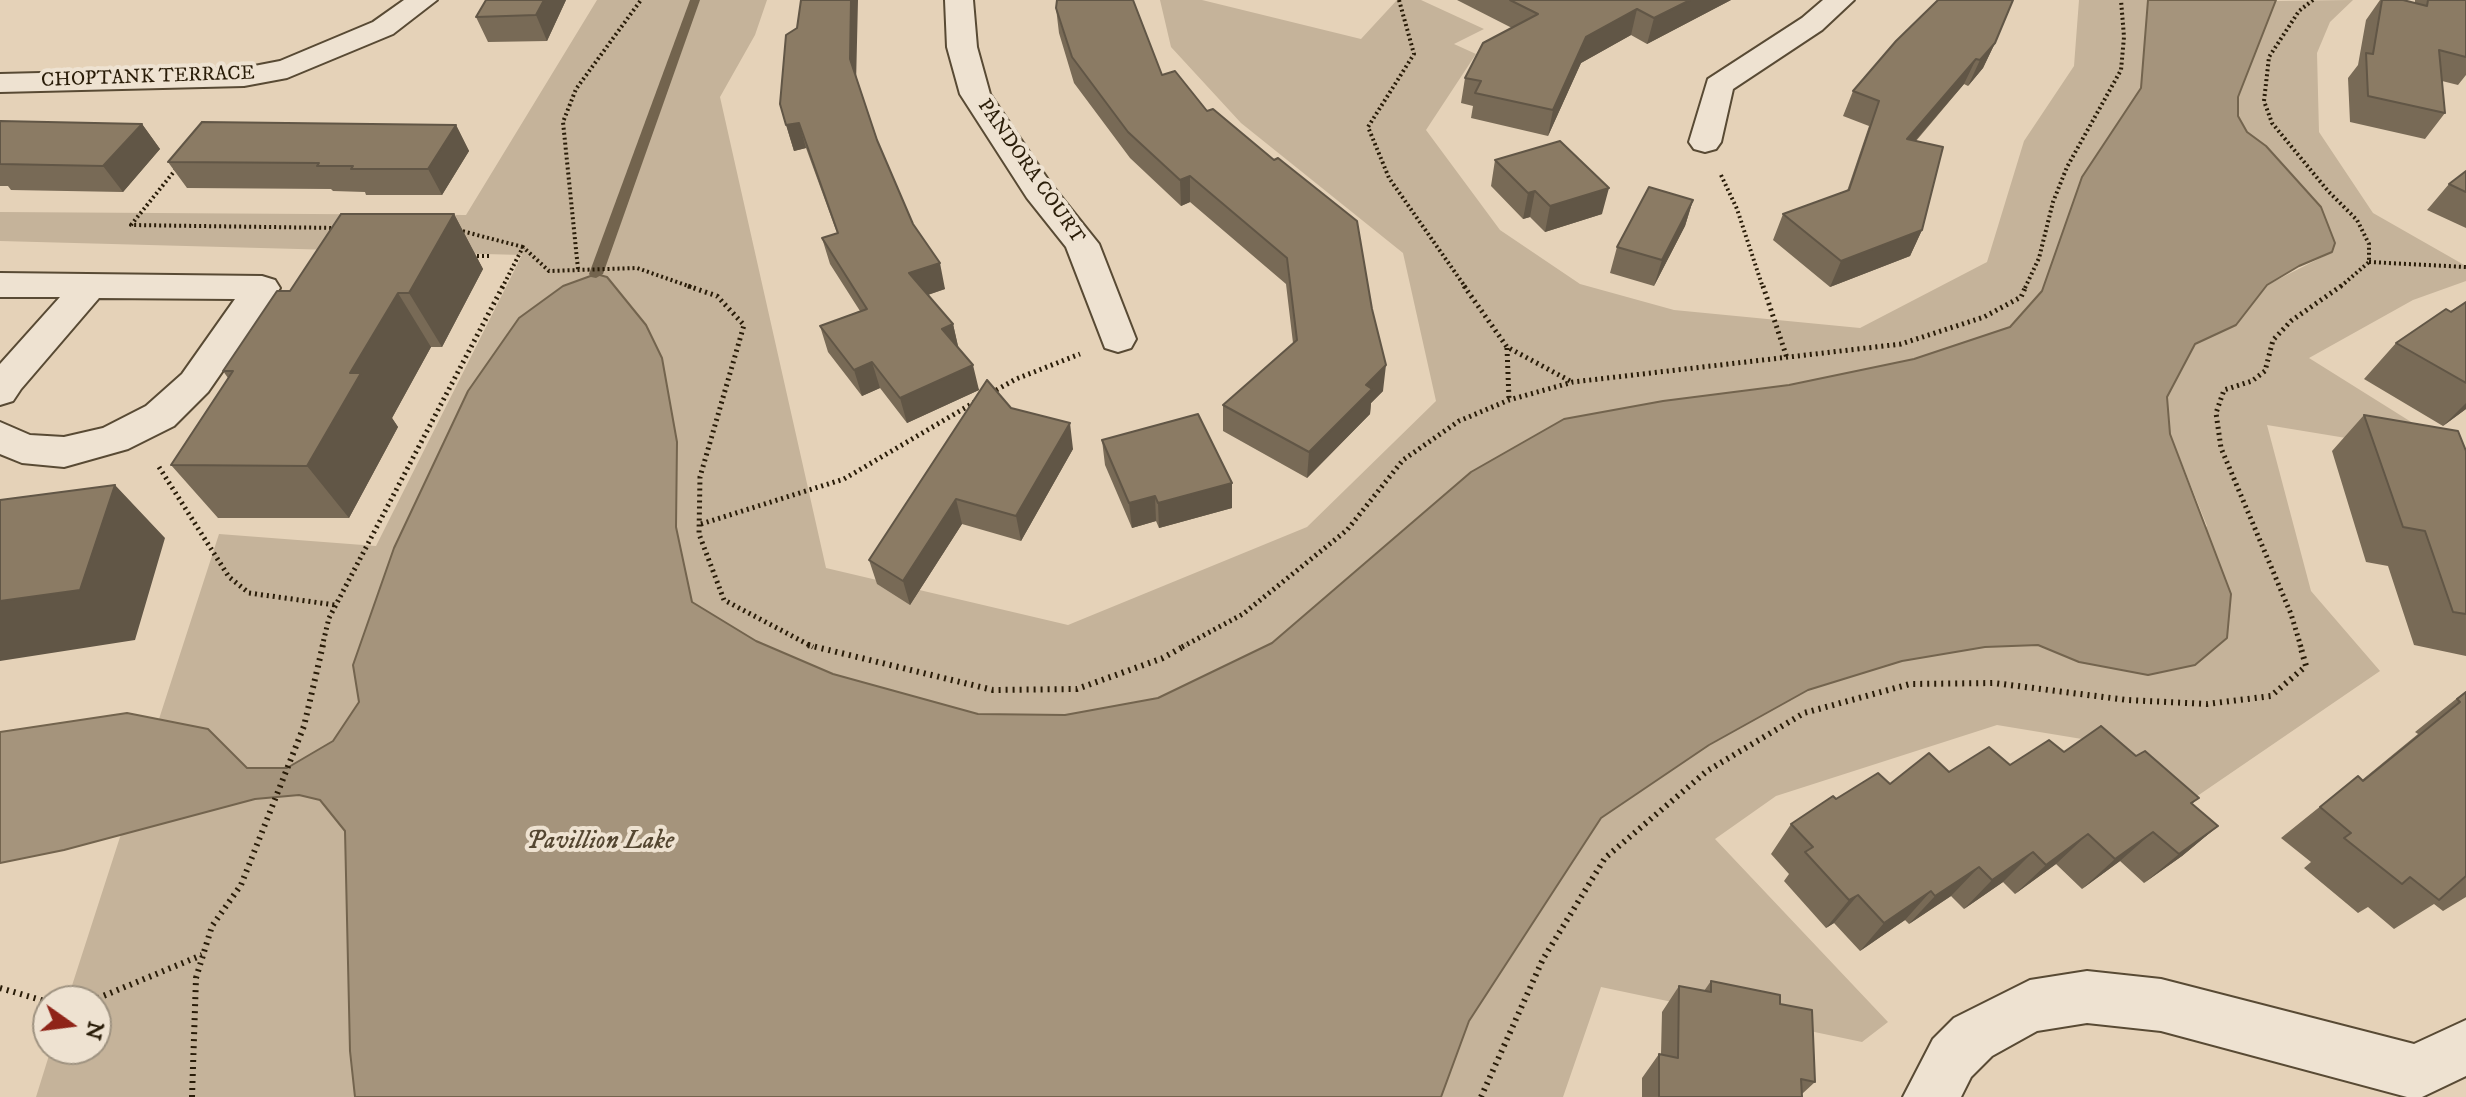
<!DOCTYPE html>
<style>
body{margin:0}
#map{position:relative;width:2466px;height:1097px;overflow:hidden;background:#e5d2b8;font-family:"IM FELL DW Pica",serif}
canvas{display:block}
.north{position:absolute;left:32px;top:985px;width:80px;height:80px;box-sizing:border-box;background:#eee2d1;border:2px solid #9f9381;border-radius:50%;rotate:104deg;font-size:22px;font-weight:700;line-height:32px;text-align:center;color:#291c08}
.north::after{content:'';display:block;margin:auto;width:28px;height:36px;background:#8f2418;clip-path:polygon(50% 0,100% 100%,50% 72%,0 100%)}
</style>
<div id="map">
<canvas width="2466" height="1097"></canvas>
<div class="north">N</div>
</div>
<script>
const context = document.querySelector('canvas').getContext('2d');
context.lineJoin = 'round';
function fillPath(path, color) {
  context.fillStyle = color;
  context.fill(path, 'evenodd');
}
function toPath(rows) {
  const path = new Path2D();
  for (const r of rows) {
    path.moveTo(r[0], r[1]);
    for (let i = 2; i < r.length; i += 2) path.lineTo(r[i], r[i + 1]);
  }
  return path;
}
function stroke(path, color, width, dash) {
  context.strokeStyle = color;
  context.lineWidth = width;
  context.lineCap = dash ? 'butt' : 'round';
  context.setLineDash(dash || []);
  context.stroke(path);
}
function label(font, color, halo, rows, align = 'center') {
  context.font = font + ' "IM FELL DW Pica",serif';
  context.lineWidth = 8;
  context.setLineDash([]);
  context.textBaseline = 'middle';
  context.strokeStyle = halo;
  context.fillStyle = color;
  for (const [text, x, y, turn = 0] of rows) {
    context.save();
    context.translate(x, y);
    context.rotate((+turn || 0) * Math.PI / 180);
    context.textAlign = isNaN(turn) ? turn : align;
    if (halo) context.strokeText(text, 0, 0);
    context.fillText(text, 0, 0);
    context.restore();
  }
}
const green = toPath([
 [597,0,767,0,755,35,720,97,826,568,1068,625,1307,527,1436,401,1403,253,1241,123,1171,47,1160,0,1202,0,1361,39,1397,0,1421,0,1484,29,1454,44,1476,54,1426,130,1500,230,1580,284,1674,310,1860,328,1987,262,2024,141,2074,66,2079,0,2148,0,2142,88,2082,177,2042,291,2010,327,1914,359,1789,385,1663,401,1564,419,1471,472,1272,643,1158,698,1065,715,978,714,833,674,756,641,692,602,676,527,677,442,646,325,607,277,353,665,359,701,333,741,287,768,247,768,208,729,159,719,219,534,376,546,522,255,0,241,0,212,466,215],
 [2353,0,2330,22,2317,53,2319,132,2373,213,2466,266,2466,281,2413,300,2309,358,2440,440,2407,448,2267,425,2311,591,2380,671,2171,814,2088,740,1997,725,1776,796,1715,839,1888,1022,1862,1042,1601,987,1563,1097,1441,1097,1469,1021,1601,817,1709,745,1808,690,1902,661,1985,647,2038,645,2079,662,2207,526,2170,434,2167,397,2195,344,2236,325,2267,285,2332,252,2321,207,2266,146,2247,132,2238,116,2238,97,2274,1],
 [299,795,320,800,345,831,350,1051,355,1097,36,1097,51,1049,96,1049,96,1001,67,1001,121,834,255,799]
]);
const water = toPath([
 [2148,0,2276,0,2238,97,2238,116,2247,132,2266,146,2321,207,2335,243,2332,252,2299,266,2267,285,2236,325,2195,344,2167,397,2170,434,2231,594,2227,638,2195,665,2148,675,2079,662,2038,645,1985,647,1902,661,1808,690,1709,745,1601,818,1469,1021,1441,1097,355,1097,350,1051,345,831,320,800,299,795,255,799,64,850,0,863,0,732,127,713,208,729,247,768,287,768,333,741,359,702,353,665,394,548,468,391,519,318,563,286,596,274,607,277,646,325,662,358,677,442,676,527,692,602,756,641,833,674,978,714,1065,715,1158,698,1272,643,1471,472,1564,419,1663,401,1789,385,1914,359,2010,327,2042,291,2082,177,2141,88,2148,0]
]);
const stream = toPath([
 [690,0,700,0,603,274,596,278,591,277,589,274,690,0]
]);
const pathFar2 = toPath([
 [1399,0,1414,54,1368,127,1389,178,1466,288],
 [2313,0,2299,11,2269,57,2264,101,2272,123,2328,191,2357,220,2369,244,2369,262,2339,288],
 [176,169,131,225,337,228],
 [1721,175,1737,209,1763,288],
 [458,230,523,247],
 [472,256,491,256],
 [2369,262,2466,267],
 [578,269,563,122,576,89,641,0],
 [502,288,523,247,549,271,637,268,694,288],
 [2025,288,2039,258,2053,202,2067,167,2121,70,2124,37,2121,0]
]);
const pathFar1 = toPath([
 [688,286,717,296,744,325,700,477,699,534,724,600,813,647],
 [1464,286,1507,347,1572,382],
 [1763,286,1787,358],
 [1507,348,1509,400],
 [991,393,1016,379,1080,354],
 [159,467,229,577,249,593,335,605],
 [701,524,844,479,975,402],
 [322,647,329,618,503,286],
 [1182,647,1243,614,1347,530,1403,460,1459,421,1509,400,1573,382,1901,344,1984,317,2021,297,2026,286],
 [2301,647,2291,614,2221,448,2216,413,2224,390,2252,381,2265,371,2273,340,2291,321,2341,286]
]);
const path = toPath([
 [808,645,993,690,1077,689,1163,658,1186,645],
 [0,988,48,1002],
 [91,1001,202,955],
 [192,1097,196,978,212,926,241,885,304,726,323,645],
 [1481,1097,1543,959,1605,858,1707,771,1804,713,1910,684,1994,683,2127,700,2207,704,2271,696,2306,666,2300,645]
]);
const street = toPath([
 [404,0,437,0,393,34,287,78,244,86,0,92,0,74,244,68,280,61,373,22,404,0],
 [945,0,973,0,977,47,990,94,1051,184,1099,244,1136,339,1131,348,1118,352,1105,348,1066,247,1027,198,960,94,947,47,945,0],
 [1823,0,1854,0,1822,30,1733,89,1721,142,1716,149,1705,152,1694,149,1689,142,1708,79,1802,18,1823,0],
 [0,273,262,276,275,280,280,288,208,392,174,426,128,449,64,467,22,463,0,454,0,422,30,435,64,437,103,428,146,406,182,374,235,299,99,298,21,389,13,401,0,405,0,364,60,297,0,297,0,273],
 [2087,971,2161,979,2414,1044,2466,1020,2466,1076,2422,1097,2407,1097,2161,1031,2087,1023,2037,1031,1992,1056,1971,1077,1961,1097,1903,1097,1933,1039,1954,1018,2030,980,2087,971]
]);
const wall = toPath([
 [486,0,566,0,547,41,488,42,476,17],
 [1457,0,1731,0,1647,44,1631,35,1581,63,1548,136,1471,118,1473,106,1461,103,1465,78,1512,28],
 [2380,0,2403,0,2415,3,2415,0,2466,0,2466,75,2458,85,2442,81,2445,113,2425,139,2350,122,2348,78,2358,65,2366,20],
 [1056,8,1162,75,1383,391,1371,403,1370,414,1307,478,1223,431,1223,405,1293,343,1286,284,1190,202,1181,206,1130,158,1074,83,1059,33],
 [1995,43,1983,68,1968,86,1964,84,1916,141,1922,230,1910,256,1830,287,1773,240,1783,214,1847,191,1869,126,1843,116,1853,91],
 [856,78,877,140,913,224,945,289,928,295,953,324,958,347,979,390,907,423,880,388,862,396,828,352,820,326,860,311,830,264,822,238,837,233,806,148,794,151,780,104],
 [0,121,142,124,160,149,123,192,11,190,8,186,0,186],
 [456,125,469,151,442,195,366,195,365,192,333,191,331,189,187,188,168,162],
 [1495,160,1602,214,1545,232,1530,217,1523,219,1491,186],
 [2466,171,2466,228,2427,210,2449,184],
 [1693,200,1685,226,1654,286,1610,273,1617,247],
 [454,214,483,269,442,347,431,347,392,418,398,427,349,518,218,518,171,465,228,378,223,371,290,291],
 [2466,302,2466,409,2443,426,2364,379,2396,343],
 [1011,408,1073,449,1021,541,962,524,910,605,877,584,869,560],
 [2364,415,2466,451,2466,656,2414,645,2388,566,2366,562,2332,451],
 [1102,440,1232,483,1232,508,1159,528,1156,521,1132,528,1105,465],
 [2466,691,2466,897,2443,911,2434,904,2394,929,2368,907,2358,913,2304,868,2311,862,2281,838,2358,776,2362,780,2418,734,2415,732],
 [2064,752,2136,756,2199,798,2192,804,2218,826,2182,856,2144,883,2120,861,2082,889,2056,864,2015,894,2003,882,1964,909,1951,896,1909,924,1905,920,1860,951,1834,923,1826,928,1784,881,1789,874,1771,854,1791,824,1836,799,1890,784,1949,772,2010,765],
 [1711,981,1780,1004,1815,1082,1802,1094,1802,1097,1642,1097,1642,1078,1659,1054,1661,1054,1662,1012,1679,986,1704,991]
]);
const shadedWall = toPath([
 [544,0,566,0,547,41,536,15],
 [851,0,858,0,856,84,850,59],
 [1690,0,1731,0,1647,44,1654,18],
 [1637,9,1631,35,1581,63,1548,136,1553,110,1586,37],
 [1995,43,1983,68,1968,86,1980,60],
 [1976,59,1964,84,1895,164,1907,139],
 [799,123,806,148,794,151,786,125],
 [142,124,160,149,123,192,103,166],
 [456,125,469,151,442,195,428,169],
 [1190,176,1190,202,1181,206,1180,180],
 [1609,188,1602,214,1545,232,1550,206],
 [1535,191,1530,217,1523,219,1528,193],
 [1693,200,1685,226,1654,286,1662,260],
 [454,214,483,269,442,347,409,293],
 [1922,230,1910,256,1830,287,1841,261],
 [940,263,945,289,915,299,909,273],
 [398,293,431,347,392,418,398,427,349,518,307,466,350,373],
 [953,324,959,350,942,329],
 [872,362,880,388,862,396,854,370],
 [973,365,979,390,907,423,900,398],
 [1386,365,1383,391,1371,403,1370,414,1307,478,1309,452,1366,385],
 [2466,403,2466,409,2443,426],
 [1070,423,1073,449,1021,541,1016,516],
 [1232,483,1232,508,1159,528,1158,503],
 [115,485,165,538,135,640,0,661,0,601],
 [1155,496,1156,521,1132,528,1129,503],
 [956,499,962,524,910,605,903,581],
 [2218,826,2182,856,2144,883,2179,854],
 [2153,832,2120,861,2082,889,2115,859],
 [2088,834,2056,864,2015,894,2046,865],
 [2033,852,2003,882,1964,909,1992,880],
 [1979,867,1951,896,1909,924,1935,896],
 [1931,891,1905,920,1860,951,1884,923],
 [1858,895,1834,923,1826,928,1849,900]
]);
const building = toPath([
 [486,0,544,0,536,15,476,17,486,0],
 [801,0,851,0,850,59,877,140,913,224,940,263,909,273,953,324,942,329,973,365,900,398,872,362,854,370,820,326,867,309,822,238,838,233,799,123,786,125,780,104,786,35,797,28,801,0],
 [1057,0,1133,0,1162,75,1175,71,1207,111,1213,109,1274,160,1278,158,1357,221,1372,309,1386,365,1366,385,1372,389,1309,452,1223,405,1297,340,1287,258,1190,176,1180,180,1128,132,1072,57,1056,8,1057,0],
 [1510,0,1690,0,1654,18,1637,9,1586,37,1553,110,1475,93,1481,81,1465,78,1483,43,1538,14,1510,0],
 [1938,0,2013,0,1995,43,1980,60,1976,59,1907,139,1943,147,1922,230,1841,261,1783,214,1849,190,1879,101,1853,91,1896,41,1938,0],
 [2382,0,2403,0,2427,6,2428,0,2466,0,2466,57,2439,50,2445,113,2368,96,2366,53,2373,54,2382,0],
 [0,121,142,124,103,166,0,164,0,121],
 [202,122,456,125,428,169,351,169,353,166,317,166,319,163,168,162,202,122],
 [1560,141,1609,188,1550,206,1535,191,1528,193,1495,160,1560,141],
 [2466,171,2466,192,2449,184,2466,171],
 [1649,187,1693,200,1662,260,1617,247,1649,187],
 [341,214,454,214,409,293,398,293,350,373,361,373,307,466,171,465,233,371,223,371,277,291,290,291,341,214],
 [2466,302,2466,383,2396,343,2446,309,2451,312,2466,302],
 [987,380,1011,408,1070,423,1016,516,956,499,903,581,869,560,987,380],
 [1198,414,1232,483,1158,503,1155,496,1129,503,1102,440,1198,414],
 [2364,415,2458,431,2466,451,2466,614,2453,612,2425,531,2403,527,2364,415],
 [115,485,80,590,0,601,0,500,115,485],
 [2466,692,2466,876,2439,900,2410,877,2402,884,2344,838,2351,833,2320,807,2358,776,2363,781,2460,702,2457,699,2466,692],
 [2101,726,2136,756,2145,751,2199,798,2191,803,2218,826,2179,854,2153,832,2115,859,2088,834,2046,865,2033,852,1992,880,1979,867,1935,896,1931,891,1884,923,1858,895,1849,900,1805,852,1813,847,1791,824,1833,796,1836,799,1878,773,1890,784,1929,753,1949,772,1989,747,2010,765,2049,740,2064,752,2101,726],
 [1711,981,1780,995,1780,1004,1812,1010,1815,1082,1801,1079,1802,1097,1659,1097,1659,1054,1678,1058,1679,986,1711,992,1711,981]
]);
const farStreetnames = [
 ["CHOPTANK TERRACE",148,78,-2],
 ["PANDORA COURT",1030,172,55]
];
const waterNames = [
 ["Pavillion Lake",600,843]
];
fillPath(green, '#c5b39a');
fillPath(water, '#a5947c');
stroke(water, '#73644e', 2);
fillPath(stream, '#73644e');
stroke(street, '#584a34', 4);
stroke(pathFar2, '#291c08', 4, [2, 3]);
stroke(pathFar1, '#291c08', 5, [2, 4]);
stroke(path, '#291c08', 6, [2, 5]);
fillPath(street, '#eee2d1');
fillPath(wall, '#786a56');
fillPath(shadedWall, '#615646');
fillPath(building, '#8b7b64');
stroke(building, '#615646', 2);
label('20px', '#291c08', '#eee2d1', farStreetnames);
label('italic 26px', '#544631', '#eee2d1', waterNames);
</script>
